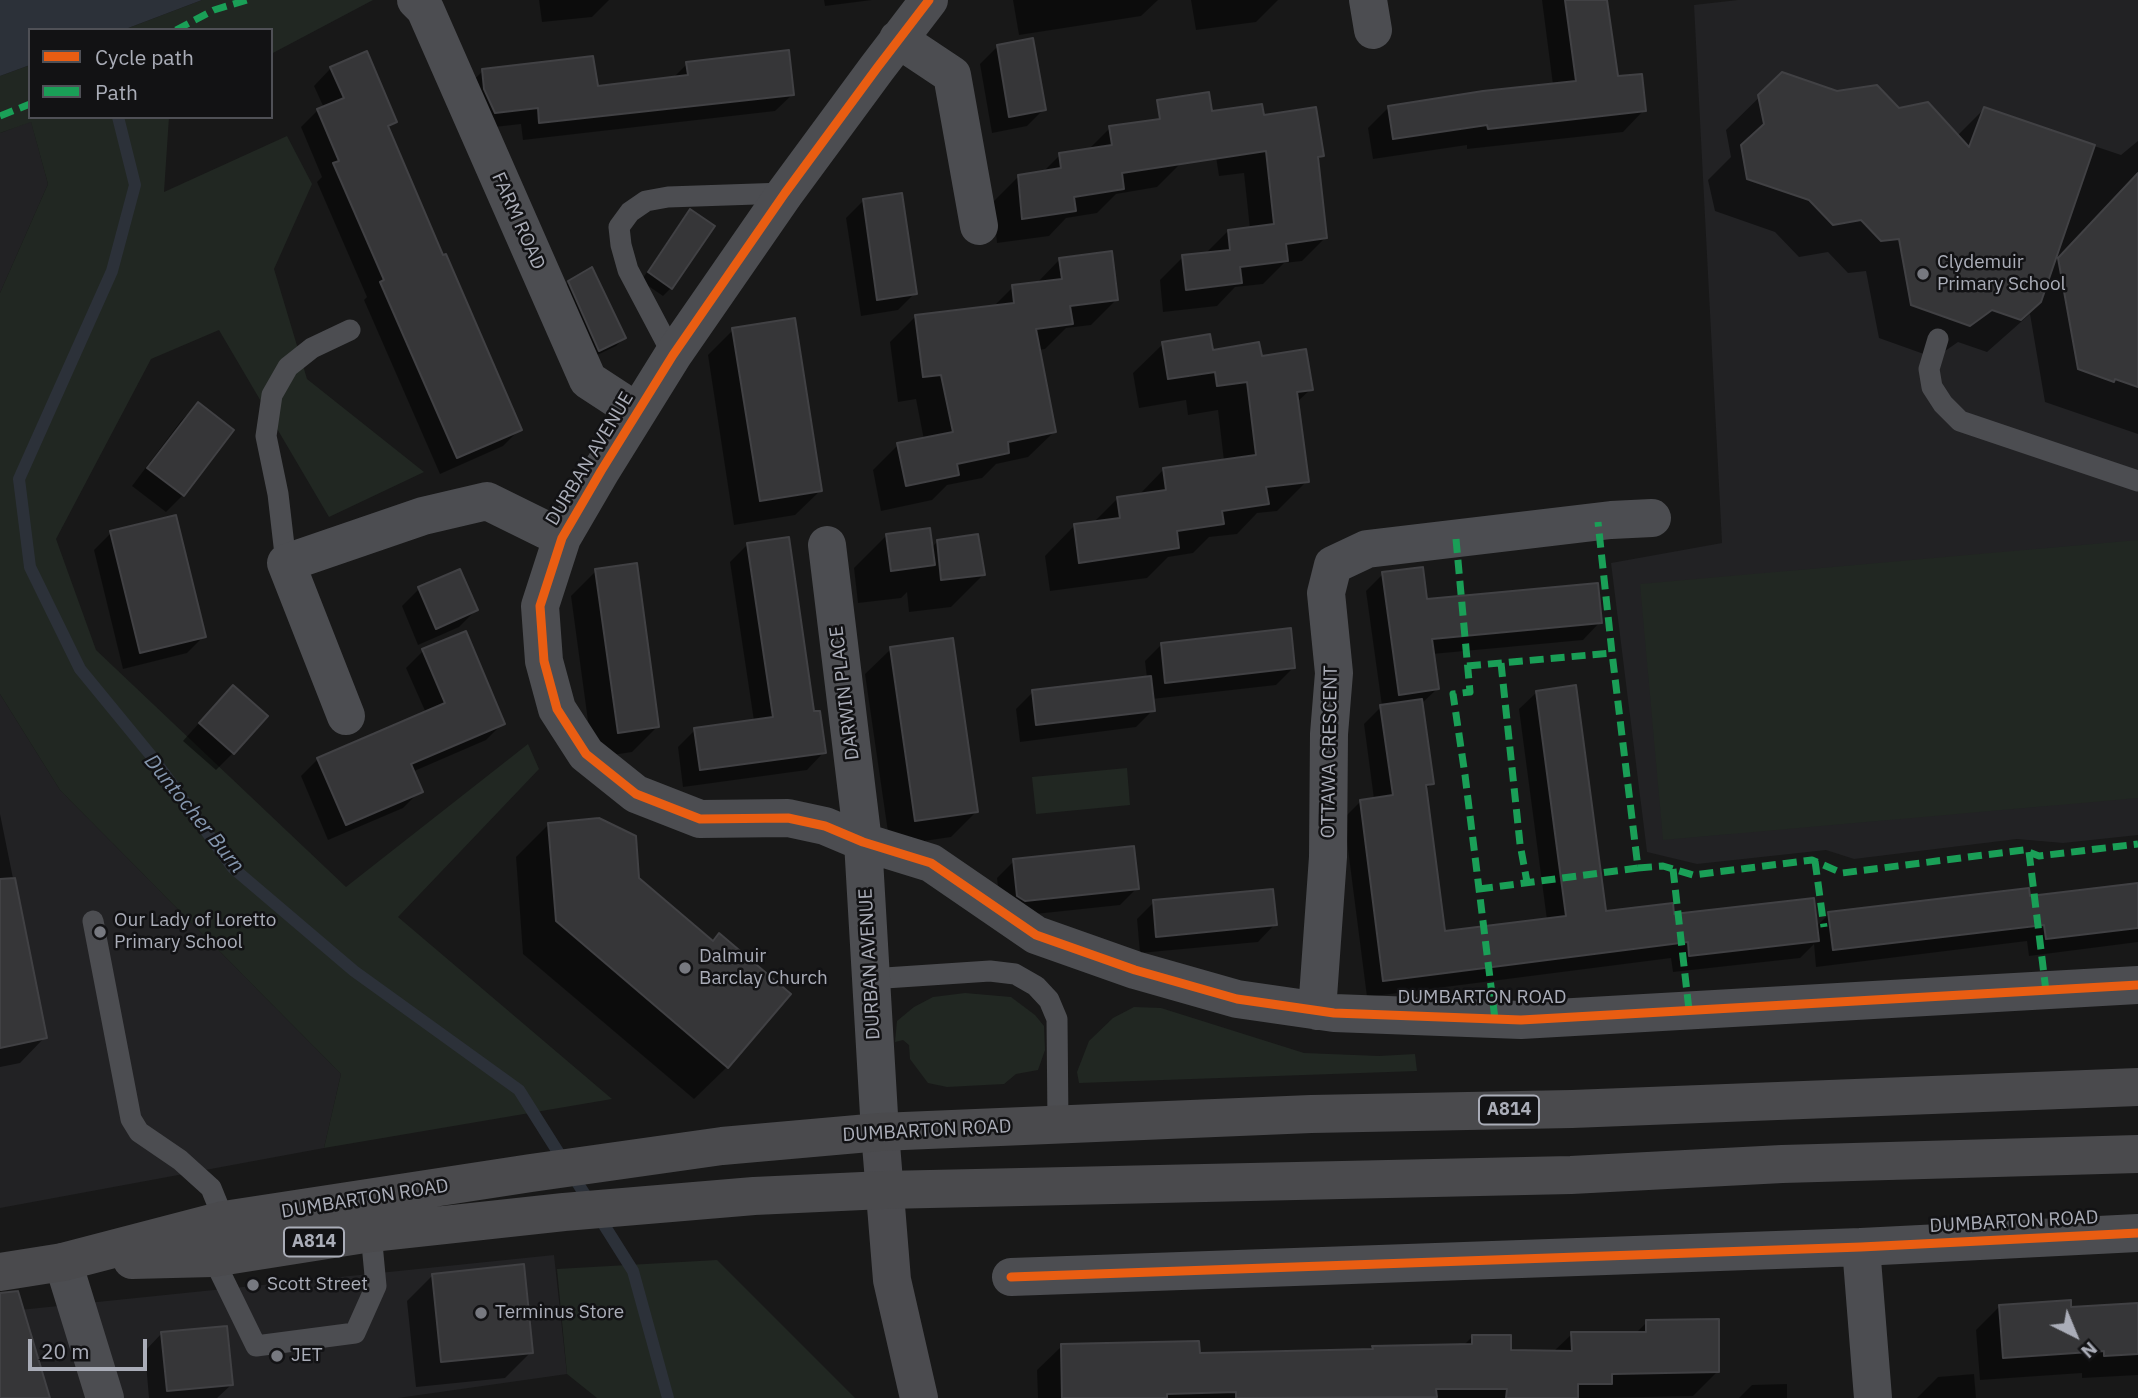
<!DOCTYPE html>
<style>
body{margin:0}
#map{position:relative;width:2138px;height:1398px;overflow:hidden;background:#181818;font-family:"IBM Plex Sans",sans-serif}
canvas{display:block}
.legend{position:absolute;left:28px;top:28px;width:245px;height:91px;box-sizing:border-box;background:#121214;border:2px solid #4f5056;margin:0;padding:9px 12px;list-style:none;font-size:21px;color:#aaadb8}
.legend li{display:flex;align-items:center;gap:14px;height:35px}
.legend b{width:35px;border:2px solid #4f5056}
.north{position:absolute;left:2040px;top:1300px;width:70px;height:70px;-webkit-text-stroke:5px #121214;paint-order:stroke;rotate:137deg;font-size:19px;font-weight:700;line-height:28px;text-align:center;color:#aaadb8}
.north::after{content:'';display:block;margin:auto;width:24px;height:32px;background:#aaadb8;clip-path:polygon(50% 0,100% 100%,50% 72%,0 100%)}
.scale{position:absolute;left:28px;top:1339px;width:119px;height:32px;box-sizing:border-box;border:4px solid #aaadb8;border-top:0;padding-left:9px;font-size:21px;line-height:24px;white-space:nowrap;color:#aaadb8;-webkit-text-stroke:5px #121214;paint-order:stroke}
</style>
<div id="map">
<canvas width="2138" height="1398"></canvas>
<ul class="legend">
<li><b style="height:9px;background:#e95d12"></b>Cycle path</li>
<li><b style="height:9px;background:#1a9f57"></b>Path</li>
</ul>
<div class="north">N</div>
<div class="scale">20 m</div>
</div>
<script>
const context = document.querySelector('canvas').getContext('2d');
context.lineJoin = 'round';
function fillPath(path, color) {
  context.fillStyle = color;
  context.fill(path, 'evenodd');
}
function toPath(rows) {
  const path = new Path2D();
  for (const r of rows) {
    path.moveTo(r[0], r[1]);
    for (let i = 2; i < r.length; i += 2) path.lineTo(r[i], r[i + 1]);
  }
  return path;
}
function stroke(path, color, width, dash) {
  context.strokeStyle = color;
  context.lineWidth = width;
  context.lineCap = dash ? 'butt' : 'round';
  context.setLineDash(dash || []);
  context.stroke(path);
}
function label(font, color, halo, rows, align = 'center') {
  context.font = font + ' "IBM Plex Sans",sans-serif';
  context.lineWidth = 5;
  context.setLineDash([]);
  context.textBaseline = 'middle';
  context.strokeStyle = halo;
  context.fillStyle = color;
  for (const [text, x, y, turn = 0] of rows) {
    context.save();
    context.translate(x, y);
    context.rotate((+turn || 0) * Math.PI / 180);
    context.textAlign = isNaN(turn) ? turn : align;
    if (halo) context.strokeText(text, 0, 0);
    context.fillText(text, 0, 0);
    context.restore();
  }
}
const built = toPath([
 [1738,0,2138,0,2138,835,2063,843,2017,839,1854,859,1826,850,1697,864,1647,852,1611,563,1722,543,1694,5],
 [31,121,48,184,0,293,0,133],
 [0,694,60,790,341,1074,324,1148,0,1208],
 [554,1255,567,1374,398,1398,0,1398,0,1312]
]);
const green = toPath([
 [202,0,373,0,271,54,271,30,123,30],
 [30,65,30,117,169,117,164,192,287,136,312,184,274,269,307,379,424,472,329,517,219,330,151,359,56,539,96,650,346,887,528,744,539,769,398,917,612,1099,324,1148,341,1074,60,790,0,694,0,293,48,184,31,122,0,133,0,76],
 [2138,540,2138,798,1663,840,1640,584],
 [1127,768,1130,805,1036,814,1032,777],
 [965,993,1011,997,1035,1015,1044,1026,1045,1050,1038,1070,1016,1074,1004,1084,947,1087,928,1083,910,1059,909,1045,903,1040,895,1042,897,1021,914,1007,933,997],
 [1134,1007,1161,1008,1304,1053,1379,1056,1415,1054,1417,1071,1079,1083,1077,1072,1089,1041,1113,1018],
 [717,1260,855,1398,597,1398,567,1374,557,1269]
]);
const water = toPath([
 [0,0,202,0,123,30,30,30,30,65,0,76]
]);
const shadow = toPath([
 [539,0,609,0,592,17,542,22],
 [824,0,872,0,825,6],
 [1013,0,1158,0,1141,16,1019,35],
 [1191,0,1278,0,1256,22,1196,30],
 [1542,0,1605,0,1616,78,1644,110,1623,132,1467,149,1467,145,1373,159,1368,128,1389,107,1553,85],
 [998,46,1044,109,1027,126,992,133,980,64],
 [687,64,793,94,775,111,523,140,521,124,477,129,465,88,483,71,596,88,672,79],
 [331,68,395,122,387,129,520,429,503,446,440,474,364,300,367,297,317,182,322,177,301,127,318,110,324,108,314,86],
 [1783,74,1837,93,1898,110,1957,136,1984,109,2121,155,2138,141,2138,434,2045,402,2030,314,1987,352,1958,342,1935,358,1879,338,1866,271,1848,273,1828,252,1799,257,1775,232,1715,211,1708,180,1731,157,1726,130],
 [1110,128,1182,162,1157,187,1116,194,1097,213,1066,218,1049,236,997,243,993,202,1019,176,1042,173,1060,155,1087,151],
 [1214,144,1322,156,1317,160,1325,238,1302,261,1284,263,1263,284,1235,287,1217,306,1163,312,1160,280,1183,257,1205,254,1228,231,1250,229,1244,173,1219,176],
 [863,201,915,293,898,310,861,316,846,218],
 [690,212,671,288,663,296,641,281,682,220],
 [1060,259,1116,300,1091,325,1066,328,1045,349,1038,350,1054,432,1028,457,996,464,982,478,947,485,932,500,881,511,873,470,898,445,924,440,916,399,898,402,890,342,915,317,992,308,1013,287,1036,284],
 [569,282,624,338,616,346,591,358,561,290],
 [733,330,821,490,795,515,734,525,708,355],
 [1163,344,1260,358,1311,389,1296,403,1307,481,1277,511,1257,513,1237,534,1209,537,1193,553,1168,557,1147,578,1050,591,1045,556,1074,526,1092,524,1117,499,1138,496,1164,469,1224,461,1218,410,1188,415,1186,400,1139,408,1133,373],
 [198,404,183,495,166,512,132,486,181,421],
 [111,533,204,636,187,653,123,669,94,550],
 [887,535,931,548,938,541,984,574,951,607,909,612,907,592,901,598,858,603,854,568],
 [747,545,813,713,824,752,807,770,683,787,678,747,695,730,754,721,730,562],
 [596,571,658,726,632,752,593,758,571,596],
 [459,572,476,610,459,627,418,645,402,606,419,589],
 [1383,574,1426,601,1600,622,1583,640,1432,654,1437,689,1421,704,1432,783,1425,790,1444,933,1547,920,1519,709,1537,692,1604,913,1672,916,1815,928,1829,914,2028,898,2138,885,2138,942,2029,956,2027,941,1816,967,1814,944,1800,958,1673,972,1671,958,1367,997,1344,818,1361,801,1374,799,1364,724,1382,706,1366,591],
 [1162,644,1293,668,1276,685,1152,699,1153,710,1136,727,1020,742,1016,709,1033,692,1147,678,1145,661],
 [891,649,976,812,951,837,890,846,865,674],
 [423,651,503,723,486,740,412,772,420,791,403,808,328,840,301,776,318,759,426,713,406,668],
 [216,704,233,753,216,770,183,741],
 [0,814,45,1037,20,1063,0,1067],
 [549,824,637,879,727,1067,694,1099,523,954,516,857],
 [1014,861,1137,888,1120,905,1007,917,1001,913,997,878],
 [1154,902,1275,924,1258,942,1140,953,1137,919],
 [433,1275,531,1352,505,1378,416,1387,407,1301],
 [2138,1305,2138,1375,2082,1378,2082,1373,1980,1380,1976,1330,1999,1307,2070,1309],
 [1647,1322,1717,1372,1693,1396,1596,1398,1038,1398,1037,1370,1062,1346,1198,1355,1370,1351,1373,1348,1464,1345,1473,1336,1509,1352,1553,1352,1572,1334,1635,1334],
 [162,1333,231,1385,217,1398,149,1398,145,1351],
 [1974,1374,1976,1398,1917,1398,1938,1377],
 [1787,1384,1787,1398,1739,1398,1752,1385]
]);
const stream = toPath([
 [118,117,135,185,112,271,19,479,30,567,80,669,153,758,233,868,354,971,519,1090,633,1271,668,1398]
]);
const building = toPath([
 [1565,0,1607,0,1618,76,1642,74,1646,111,1488,129,1487,125,1393,139,1388,106,1483,91,1576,81,1565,0],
 [1033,38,1046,110,1009,117,997,45,1033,38],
 [789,50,794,95,539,123,538,108,495,113,484,89,482,69,593,56,598,86,688,75,686,62,789,50],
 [367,51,397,122,388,126,443,255,446,254,522,430,457,458,380,282,384,280,333,163,339,161,317,109,344,98,330,67,367,51],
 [1782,72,1837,91,1877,85,1899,108,1928,102,1969,147,1984,107,2095,145,2041,302,2021,320,1992,310,1970,326,1911,305,1899,239,1881,241,1861,220,1833,225,1809,200,1747,179,1741,145,1764,124,1758,95,1782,72],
 [1209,92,1212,111,1262,104,1264,115,1316,107,1324,156,1318,157,1327,238,1286,244,1288,261,1240,267,1242,283,1186,290,1182,255,1230,250,1228,230,1274,224,1266,151,1122,173,1124,189,1074,197,1076,211,1022,219,1018,175,1061,168,1059,153,1112,145,1109,126,1160,119,1157,100,1209,92],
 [2138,173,2138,387,2115,379,2114,382,2078,369,2058,258,2138,173],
 [902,193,917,294,877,300,863,199,902,193],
 [690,209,715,226,672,289,648,272,690,209],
 [1112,251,1118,300,1070,306,1073,324,1036,329,1056,432,1008,442,1009,453,957,464,959,475,906,486,897,443,953,432,941,375,923,377,915,315,1014,303,1012,285,1062,279,1059,258,1112,251],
 [592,267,626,338,599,351,568,281,592,267],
 [795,318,822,491,760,501,732,328,795,318],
 [1210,334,1213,350,1259,342,1262,356,1306,349,1313,390,1297,392,1309,482,1266,487,1269,504,1222,511,1224,524,1177,531,1179,548,1079,563,1074,524,1120,518,1117,497,1166,490,1163,468,1256,455,1247,382,1217,386,1215,372,1168,379,1162,342,1210,334],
 [198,402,234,430,184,496,147,468,198,402],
 [176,515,206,637,140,653,110,531,176,515],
 [930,528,935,565,891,571,886,534,930,528],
 [978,534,985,575,941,580,937,540,978,534],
 [789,537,814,711,820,711,826,753,700,770,694,728,773,717,747,543,789,537],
 [637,563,659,727,618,733,595,569,637,563],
 [1423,567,1427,599,1598,583,1602,623,1432,639,1439,689,1399,695,1382,572,1423,567],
 [460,569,478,610,436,629,418,587,460,569],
 [1291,628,1295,668,1165,683,1161,643,1291,628],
 [466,631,505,724,411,764,423,792,346,825,317,758,445,703,422,649,466,631],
 [953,638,978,812,915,821,890,647,953,638],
 [1151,676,1155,711,1036,725,1032,690,1151,676],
 [233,685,268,716,234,754,199,723,233,685],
 [1576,685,1606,911,1673,903,1674,914,1814,898,1819,941,1689,956,1688,942,1383,981,1360,800,1393,795,1380,705,1422,699,1434,784,1426,785,1445,931,1566,916,1536,691,1576,685],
 [599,818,636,836,639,878,713,941,719,933,791,994,728,1068,556,921,548,823,599,818],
 [1134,846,1139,889,1025,901,1017,896,1013,859,1134,846],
 [15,878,47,1038,0,1048,0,879,15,878],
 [2138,883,2138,928,2046,939,2044,925,1833,950,1828,912,2029,888,2030,896,2138,883],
 [1273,889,1277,925,1156,937,1153,900,1273,889],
 [524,1264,533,1353,441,1362,432,1274,524,1264],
 [18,1291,50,1398,0,1398,0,1293,18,1291],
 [2071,1300,2071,1307,2138,1303,2138,1354,2104,1356,2104,1351,2003,1358,1999,1305,2071,1300],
 [1719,1319,1719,1372,1612,1374,1612,1384,1578,1384,1578,1398,1506,1398,1507,1389,1436,1389,1437,1397,1236,1398,1236,1392,1167,1394,1167,1398,1062,1398,1061,1344,1199,1341,1200,1353,1373,1349,1372,1346,1472,1344,1472,1335,1511,1335,1511,1350,1572,1351,1571,1332,1646,1332,1646,1320,1719,1319],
 [227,1326,233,1385,167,1391,161,1332,227,1326]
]);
const lane = toPath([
 [1938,339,1929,369,1932,387,1943,404,1960,421,2138,481],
 [673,355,628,270,621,245,619,227,630,212,646,201,668,197,785,193],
 [286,563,278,494,266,436,272,395,288,367,312,348,350,330],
 [93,921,131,1119,139,1132,180,1160,211,1188,224,1220],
 [870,979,990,971,1015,974,1036,986,1049,1000,1057,1019,1058,1124],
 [213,1258,256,1346,355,1333,376,1286,371,1233]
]);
const street = toPath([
 [416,0,425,9,588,380,637,412],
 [929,0,877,68,785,193,673,355,601,471,562,538,540,606,544,661,557,709,586,754,636,794,700,819,788,818,825,826,863,842,931,863,1036,935,1135,970,1237,999,1334,1013,1521,1020,2138,985],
 [1368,0,1373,30],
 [898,39,952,75,979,226],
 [827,545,863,842,880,1132],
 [346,716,286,563,423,516,487,501,562,538],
 [1317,1011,1328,857,1329,734,1334,673,1326,593,1333,565,1367,549,1611,520,1652,518],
 [1861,1247,1873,1398],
 [63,1262,105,1398],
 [1011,1277,1861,1247,2138,1233]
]);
const secondary = toPath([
 [880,1132,892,1280,919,1398]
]);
const primary = toPath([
 [132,1260,213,1258,371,1233,564,1212,754,1196,884,1190,1571,1175,1782,1164,2138,1154],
 [0,1272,63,1262,224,1220,531,1173,722,1146,880,1132,1311,1114,1572,1109,2138,1087]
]);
const quiet = toPath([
 [176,30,214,10,247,0],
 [0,116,30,104],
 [1456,539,1470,692,1453,694,1465,775,1495,1019],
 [1501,663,1520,844,1527,882],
 [1467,666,1612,653],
 [2029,852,2046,991],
 [1815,861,1824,927],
 [1638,868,1663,866,1693,875,1812,860,1842,873,2024,850,2039,856,2138,844],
 [1673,869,1689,1010],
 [1479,889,1638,868,1612,653,1598,522]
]);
const cycleway = toPath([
 [929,0,877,68,785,193,673,355,601,471,562,538,540,606,544,661,557,709,586,754,636,794,700,819,788,818,825,826,863,842,931,863,1036,935,1135,970,1237,999,1334,1013,1521,1020,2138,985],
 [1011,1277,1861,1247,2138,1233]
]);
const markers = [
 [1923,274,7,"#777980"],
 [100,932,7,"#777980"],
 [685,968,7,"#777980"],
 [253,1285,7,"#777980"],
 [481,1313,7,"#777980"],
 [277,1356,7,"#777980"]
];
const shields = [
 [1509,1110,60],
 [314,1242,60]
];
const shieldNames = [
 ["A814",1509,1110],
 ["A814",314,1242]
];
const streetNames = [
 ["FARM ROAD",518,221,66],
 ["DURBAN AVENUE",590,459,-59],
 ["DARWIN PLACE",845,693,-97],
 ["OTTAWA CRESCENT",1330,752,-89],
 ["DURBAN AVENUE",870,964,-93],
 ["DUMBARTON ROAD",1482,998],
 ["DUMBARTON ROAD",927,1131,-3],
 ["DUMBARTON ROAD",365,1199,-9],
 ["DUMBARTON ROAD",2014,1222,-3]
];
const poiNames = [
 ["Clydemuir",1937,263],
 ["Primary School",1937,285],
 ["Our Lady of Loretto",114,921],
 ["Primary School",114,943],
 ["Dalmuir",699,957],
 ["Barclay Church",699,979],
 ["Scott Street",267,1285],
 ["Terminus Store",495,1313],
 ["JET",291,1356]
];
const waterNames = [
 ["Duntocher Burn",194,814,51]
];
fillPath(built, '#222224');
fillPath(green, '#212722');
fillPath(water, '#2c3139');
fillPath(shadow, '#0007');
stroke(stream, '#2c3139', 12);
fillPath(building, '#363638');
stroke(building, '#414144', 2);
stroke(lane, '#4c4d51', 21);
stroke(street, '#4c4d51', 38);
stroke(secondary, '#4b4b4f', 38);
stroke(primary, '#4a4a4d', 38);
stroke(quiet, '#1a9f57', 7, [14, 7]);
stroke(cycleway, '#e95d12', 9);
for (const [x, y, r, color] of markers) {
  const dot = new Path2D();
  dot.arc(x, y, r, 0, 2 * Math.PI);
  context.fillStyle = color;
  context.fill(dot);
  stroke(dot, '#121214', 2.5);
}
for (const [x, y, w] of shields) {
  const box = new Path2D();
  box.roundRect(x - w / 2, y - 14.5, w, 29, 5);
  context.fillStyle = '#121214';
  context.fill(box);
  stroke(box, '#aaadb8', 2);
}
label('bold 18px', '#aaadb8', null, shieldNames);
label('19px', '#aaadb8', '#121214', streetNames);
label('19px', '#aaadb8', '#121214', poiNames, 'left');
label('italic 21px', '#8597af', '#121214', waterNames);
</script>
